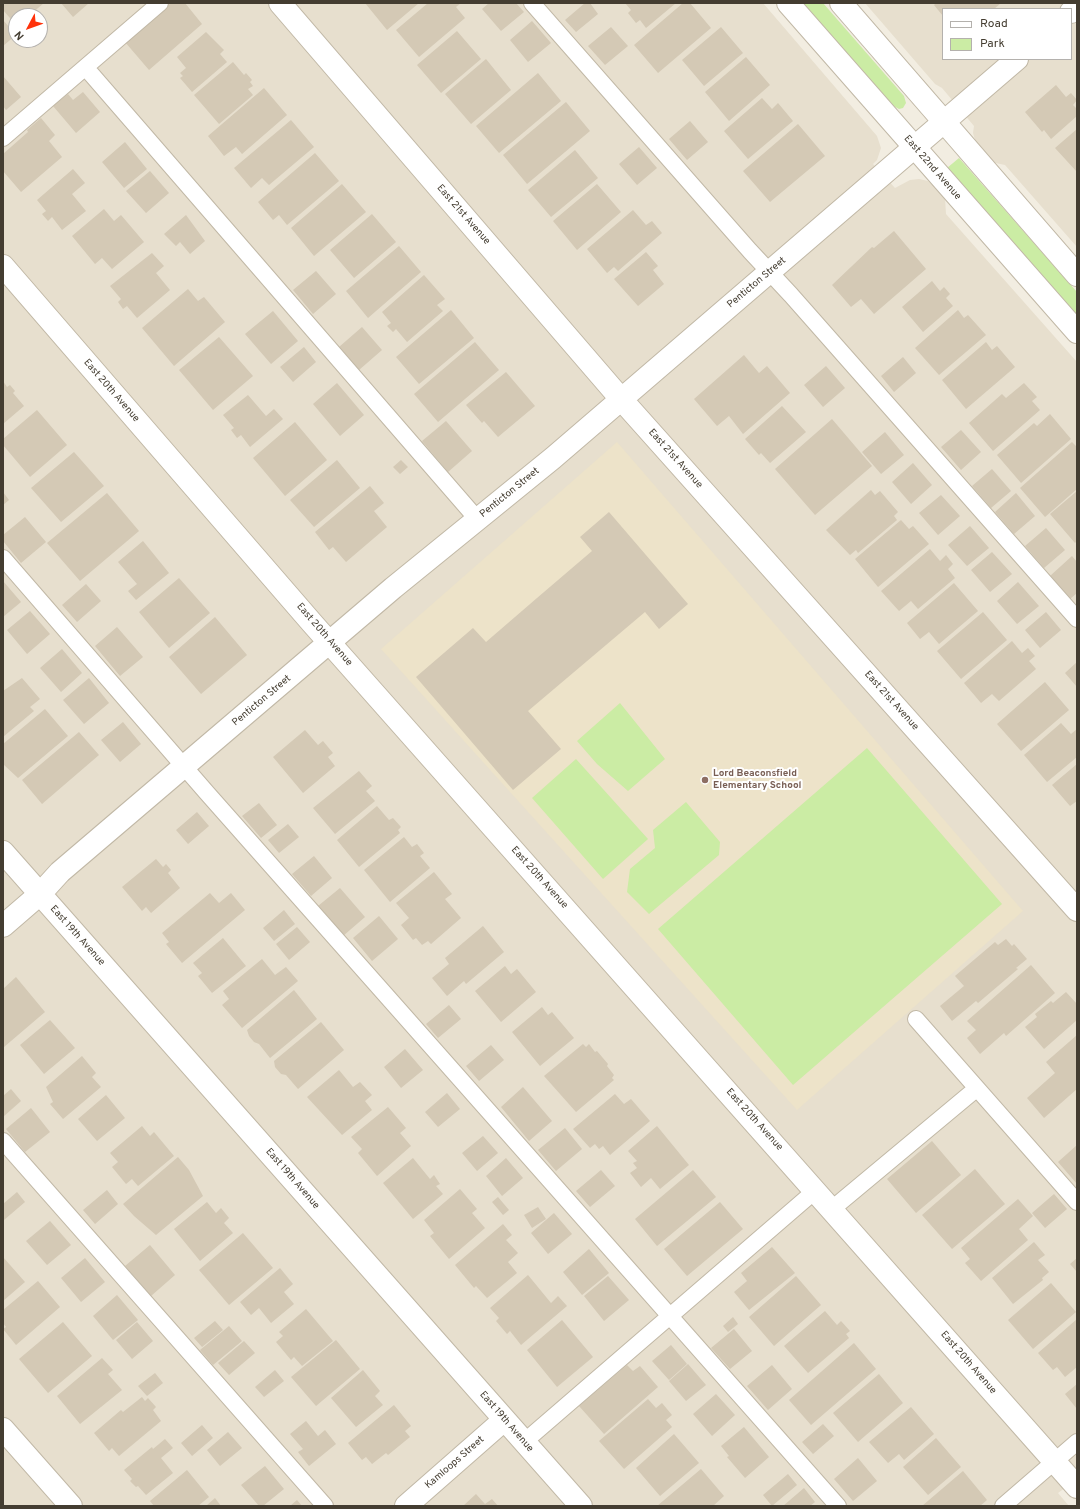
<!DOCTYPE html>
<style>
body{margin:0}
#map{position:relative;width:1080px;height:1509px;overflow:hidden;background:#f2ede1;font-family:Overpass,sans-serif}
canvas{display:block}
.frame{position:absolute;inset:0;border:4px solid #443d31;pointer-events:none}
.legend{position:absolute;left:942px;top:8px;width:130px;height:52px;box-sizing:border-box;background:#fff;border:1px solid #b4b1ad;margin:0;padding:5px 7px;list-style:none;font-size:12px;color:#443d31}
.legend li{display:flex;align-items:center;gap:8px;height:20px}
.legend b{width:20px;border:1px solid #b4b1ad}
.north{position:absolute;left:8px;top:8px;width:40px;height:40px;box-sizing:border-box;background:#fff;border:1px solid #b4b1ad;border-radius:50%;rotate:229deg;font-size:11px;font-weight:700;line-height:16px;text-align:center;color:#443d31}
.north::after{content:'';display:block;margin:auto;width:14px;height:18px;background:#ff320b;clip-path:polygon(50% 0,100% 100%,50% 72%,0 100%)}
</style>
<div id="map">
<canvas width="1080" height="1509"></canvas>
<div class="frame"></div>
<ul class="legend">
<li><b style="height:5px;background:#fff"></b>Road</li>
<li><b style="height:11px;background:#cbeca4"></b>Park</li>
</ul>
<div class="north">N</div>
</div>
<script>
const context = document.querySelector('canvas').getContext('2d');
context.lineJoin = 'round';
function fillPath(path, color) {
  context.fillStyle = color;
  context.fill(path, 'evenodd');
}
function toPath(rows) {
  const path = new Path2D();
  for (const r of rows) {
    path.moveTo(r[0], r[1]);
    for (let i = 2; i < r.length; i += 2) path.lineTo(r[i], r[i + 1]);
  }
  return path;
}
function stroke(path, color, width, dash) {
  context.strokeStyle = color;
  context.lineWidth = width;
  context.lineCap = dash ? 'butt' : 'round';
  context.setLineDash(dash || []);
  context.stroke(path);
}
function label(font, color, halo, rows, align = 'center') {
  context.font = font + ' Overpass,sans-serif';
  context.lineWidth = 4;
  context.setLineDash([]);
  context.textBaseline = 'middle';
  context.strokeStyle = halo;
  context.fillStyle = color;
  for (const [text, x, y, turn = 0] of rows) {
    context.save();
    context.translate(x, y);
    context.rotate((+turn || 0) * Math.PI / 180);
    context.textAlign = isNaN(turn) ? turn : align;
    if (halo) context.strokeText(text, 0, 0);
    context.fillText(text, 0, 0);
    context.restore();
  }
}
const residential = toPath([
 [3,3,763,3,877,136,881,148,877,160,873,164,895,188,910,180,919,179,928,181,935,187,945,198,946,214,1077,362,1077,1479,1058,1493,1069,1506,3,1506],
 [16,16,40,16,40,40,16,40],
 [865,3,1077,3,1077,247,1005,165,991,162,977,147,973,133,974,126,942,88,935,84],
 [943,9,1071,9,1071,59,943,59]
]);
const education = toPath([
 [617,442,1023,911,797,1110,381,649]
]);
const green = toPath([
 [803,3,823,3,904,96,906,103,903,108,899,109,890,104],
 [959,158,1077,292,1077,319,947,168],
 [620,703,665,759,628,791,597,764,577,741],
 [867,748,1002,904,793,1085,658,929],
 [576,759,648,839,603,879,532,798],
 [686,802,720,842,719,855,649,914,627,892,630,869,655,848,653,830]
]);
const building = toPath([
 [3,3,44,3,32,13,35,16,16,16,16,25,3,10],
 [61,3,89,3,73,17],
 [171,3,185,3,202,24,149,70,125,42],
 [365,3,419,3,387,30],
 [428,3,461,3,456,7,465,18,419,57,396,30],
 [489,3,516,3,524,12,501,31,482,9],
 [585,3,590,3,598,14,576,32,565,20],
 [625,3,676,3,646,28,640,20,636,23,628,13,631,10],
 [683,3,690,3,711,28,658,73,634,45],
 [936,3,1001,3,994,9,943,9,943,16,934,5],
 [3,20,16,35,3,46],
 [532,21,551,43,528,62,510,40],
 [611,27,628,46,605,65,588,46],
 [721,27,743,53,704,86,682,60],
 [457,31,481,59,441,93,417,65],
 [206,32,224,50,220,54,227,62,192,92,180,78,183,76,180,73,186,68,177,57],
 [746,57,770,85,729,121,705,92],
 [486,59,511,90,471,124,445,94],
 [233,62,244,75,246,73,252,80,250,82,253,86,248,89,253,95,219,124,194,95],
 [538,73,561,101,499,153,476,126],
 [3,76,21,97,6,110,3,106],
 [1056,85,1066,97,1071,93,1077,100,1073,105,1077,109,1077,116,1051,139,1044,130,1042,132,1025,112],
 [264,88,287,115,242,154,236,147,224,156,208,136],
 [83,92,100,112,76,133,53,106,68,94,73,100],
 [762,98,772,109,778,103,793,121,748,159,724,131],
 [566,102,590,131,527,184,503,155],
 [41,118,55,135,49,141,62,157,21,192,3,171,3,154,28,132,27,130],
 [291,120,314,147,269,185,262,178,251,188,234,168],
 [690,121,708,142,687,160,669,139],
 [798,124,825,156,770,202,743,171],
 [1077,129,1077,172,1055,148],
 [125,142,147,169,124,188,102,162],
 [639,147,657,168,637,185,619,164],
 [575,150,598,178,551,217,528,190],
 [315,153,339,181,287,225,279,215,273,220,258,202],
 [73,169,85,183,72,194,86,211,62,230,52,217,48,221,42,214,46,211,37,200],
 [150,171,169,193,146,213,126,191],
 [342,184,366,212,314,256,291,228],
 [597,184,621,212,577,250,553,221],
 [104,209,114,221,121,215,144,242,112,269,102,258,95,264,72,236],
 [633,210,646,225,652,221,662,233,618,271,614,267,607,273,587,249],
 [372,214,396,242,354,278,330,250],
 [186,215,205,241,190,254,180,242,176,246,164,234],
 [894,231,926,269,874,314,861,299,851,307,832,285,872,247,874,248],
 [399,246,421,272,368,318,346,291],
 [646,252,658,266,653,270,664,284,638,306,614,279],
 [152,253,164,266,156,273,170,290,137,318,127,306,123,309,118,302,121,299,110,286],
 [316,271,336,294,313,314,293,290],
 [424,275,445,299,437,305,443,311,407,342,396,329,393,332,387,326,391,323,382,312],
 [932,281,940,291,944,287,950,294,946,298,953,306,923,332,902,307],
 [188,289,198,301,204,297,225,322,174,366,142,328],
 [451,310,474,338,419,384,396,357],
 [958,310,964,318,968,315,986,335,939,375,915,348],
 [273,311,298,341,271,364,245,334],
 [362,327,382,350,359,370,339,347],
 [219,337,253,376,213,410,179,370],
 [475,342,499,370,438,422,414,394],
 [986,342,992,350,997,346,1015,367,966,409,942,380],
 [304,347,316,362,293,382,280,367],
 [744,355,759,373,767,366,790,393,743,434,729,416,717,426,694,399],
 [903,357,916,373,894,392,881,376],
 [826,366,845,388,823,407,804,385],
 [506,372,535,406,498,437,484,421,482,423,466,405],
 [3,381,7,387,10,385,15,391,13,393,24,406,3,424],
 [337,383,364,415,340,436,313,404],
 [1024,383,1037,397,1032,401,1040,410,993,451,969,423,1002,394,1006,398],
 [248,395,266,416,274,409,283,419,250,447,241,435,237,438,231,430,234,428,223,415],
 [782,406,806,432,770,463,761,453,759,455,745,439],
 [37,410,67,445,30,477,3,445,3,439],
 [1050,414,1071,439,1021,483,997,455,1034,423,1037,426],
 [832,419,872,466,815,515,775,469],
 [446,421,472,451,448,472,422,441],
 [295,422,327,460,285,496,253,458],
 [961,430,981,452,961,470,941,447],
 [885,432,904,455,881,474,862,452],
 [1072,442,1077,447,1077,489,1045,517,1020,488],
 [74,452,104,486,61,522,31,488],
 [337,460,360,488,314,527,290,500],
 [401,460,408,467,400,474,393,467],
 [913,463,932,485,911,504,892,482],
 [992,469,1011,491,991,508,972,486],
 [370,486,384,503,374,511,387,527,346,562,333,547,329,550,315,532],
 [871,490,875,495,880,491,898,512,894,516,897,520,858,553,856,550,850,555,826,530],
 [1077,491,1077,541,1075,543,1050,514],
 [3,492,9,500,3,505],
 [107,493,139,531,80,581,47,543],
 [1016,493,1035,516,1014,534,995,512],
 [941,495,960,516,938,535,919,513],
 [609,512,688,604,659,629,645,612,528,711,561,749,513,790,416,677,473,628,486,642,537,598,592,551,580,537],
 [25,517,46,542,21,563,3,541,3,535],
 [901,520,909,529,913,526,929,544,878,587,855,559],
 [970,526,989,548,967,566,948,545],
 [1046,528,1065,550,1044,568,1025,546],
 [143,541,169,573,136,600,128,591,137,584,118,562],
 [930,549,940,561,946,555,953,564,948,569,955,578,918,609,911,601,899,611,881,591],
 [992,552,1012,574,990,592,971,570],
 [1072,556,1077,562,1077,593,1070,599,1050,576],
 [179,578,210,613,169,648,139,612],
 [3,581,21,602,3,617],
 [1018,582,1039,606,1017,624,997,601],
 [954,583,978,611,939,644,929,632,920,639,907,623],
 [86,584,101,601,77,622,62,605],
 [30,611,50,634,27,654,7,630],
 [983,612,1007,640,961,679,937,651],
 [1046,612,1061,630,1040,648,1025,630],
 [215,617,247,655,201,694,169,657],
 [117,627,143,657,120,676,95,646],
 [1012,641,1022,653,1028,648,1035,656,1029,661,1036,669,999,701,992,694,981,703,964,683],
 [62,649,82,673,61,692,40,668],
 [1077,662,1077,687,1065,673],
 [22,678,40,699,30,707,34,711,3,737,3,691],
 [89,678,109,703,84,724,63,700],
 [1045,682,1069,710,1021,751,997,724],
 [45,709,68,736,18,778,3,764,3,744],
 [123,722,141,744,120,762,101,740],
 [1061,723,1071,734,1077,729,1077,757,1047,782,1024,755],
 [305,730,318,745,323,741,333,753,328,757,335,766,303,793,273,757],
 [79,732,99,755,42,804,22,780],
 [1077,764,1077,801,1070,806,1052,785],
 [359,771,372,786,366,791,375,801,335,834,313,808],
 [259,803,277,825,261,838,242,816],
 [377,806,389,820,393,818,401,827,398,830,400,833,359,867,337,840],
 [197,812,209,826,188,844,176,830],
 [288,824,299,837,279,853,268,840],
 [404,837,412,847,417,844,424,853,420,856,430,868,390,902,364,870],
 [314,856,332,878,311,896,292,874],
 [156,859,163,867,166,864,171,870,168,873,180,888,151,913,146,907,142,911,122,887],
 [434,872,452,894,445,899,461,918,431,944,428,941,422,945,416,938,413,940,401,925,409,918,396,903],
 [340,888,365,917,343,936,318,906],
 [210,893,219,903,231,893,245,910,182,963,166,944,169,942,162,933],
 [284,910,295,924,274,941,263,928],
 [379,916,398,939,372,961,353,938],
 [483,926,504,952,466,984,464,981,447,996,432,978,449,964,445,958],
 [297,927,310,942,289,960,276,944],
 [223,938,246,966,212,993,198,976,202,973,193,963],
 [1006,939,1012,946,1014,944,1027,959,1016,968,1018,969,978,1003,976,1001,952,1021,940,1006,964,986,955,976,995,942,998,945],
 [262,959,275,975,286,967,298,981,242,1028,222,1005,229,999,223,991],
 [1031,965,1055,993,1006,1036,1004,1033,980,1054,967,1038,976,1030,967,1021],
 [505,966,511,974,517,969,536,992,501,1022,475,991],
 [16,977,45,1012,4,1047,3,989],
 [294,990,317,1019,270,1058,259,1044,254,1042,249,1036,247,1030],
 [1066,992,1077,1004,1077,1020,1044,1049,1025,1027,1037,1017,1035,1014,1051,1001,1053,1003],
 [449,1005,461,1019,438,1038,426,1024],
 [542,1007,548,1015,552,1012,574,1038,540,1066,512,1032],
 [50,1020,75,1048,44,1074,20,1045],
 [321,1022,344,1050,298,1089,286,1075,281,1074,275,1067,274,1061],
 [1077,1035,1077,1089,1044,1118,1027,1098,1055,1073,1046,1062],
 [583,1044,586,1047,589,1044,595,1052,597,1051,608,1064,607,1066,614,1075,612,1078,614,1080,576,1112,544,1076],
 [491,1045,504,1060,479,1081,466,1066],
 [405,1049,423,1070,401,1088,384,1067],
 [82,1056,96,1073,92,1077,101,1087,63,1119,50,1104,53,1102,46,1087],
 [339,1070,353,1087,360,1082,372,1095,365,1101,372,1110,342,1135,307,1097],
 [523,1087,552,1121,529,1141,501,1107],
 [11,1089,21,1101,3,1117,3,1096],
 [447,1093,460,1109,438,1127,425,1112],
 [615,1094,624,1104,631,1099,650,1121,610,1155,603,1146,599,1149,595,1144,590,1148,573,1129],
 [106,1095,125,1118,97,1141,78,1119],
 [388,1107,406,1128,400,1133,411,1146,377,1176,358,1153,362,1149,351,1137],
 [31,1108,50,1132,25,1152,6,1129],
 [142,1126,150,1136,154,1132,174,1156,138,1186,132,1179,126,1184,112,1167,118,1162,110,1153],
 [657,1126,689,1165,660,1189,651,1178,641,1187,630,1173,637,1168,633,1163,637,1161,628,1151],
 [565,1128,582,1149,556,1171,538,1150],
 [483,1136,498,1153,477,1171,462,1153],
 [932,1141,961,1175,916,1213,887,1179],
 [1077,1145,1077,1184,1058,1162],
 [178,1157,189,1170,203,1196,156,1235,134,1216,123,1204],
 [413,1158,430,1179,434,1175,440,1184,436,1186,443,1194,413,1219,383,1183],
 [506,1158,523,1178,502,1196,486,1176],
 [975,1169,1005,1204,952,1249,922,1215],
 [601,1170,615,1186,590,1207,576,1191],
 [693,1170,716,1197,657,1246,635,1219],
 [460,1189,477,1209,472,1213,485,1228,449,1259,430,1236,434,1233,424,1220],
 [107,1190,118,1204,95,1224,83,1210],
 [17,1192,25,1202,4,1220,3,1204],
 [1054,1194,1067,1209,1045,1228,1032,1213],
 [498,1197,509,1210,503,1215,492,1202],
 [1018,1199,1033,1216,1019,1229,1028,1240,981,1281,965,1263,970,1259,961,1248],
 [207,1202,216,1213,221,1208,229,1218,224,1223,233,1233,200,1261,174,1229],
 [720,1202,743,1229,687,1276,664,1249],
 [538,1207,546,1219,532,1228,524,1215],
 [554,1213,572,1234,548,1254,531,1233],
 [50,1221,71,1245,47,1265,26,1241],
 [503,1224,512,1235,506,1240,518,1253,508,1262,517,1273,487,1298,476,1286,474,1288,455,1265],
 [243,1233,273,1268,229,1305,199,1270],
 [1034,1242,1045,1255,1038,1260,1049,1272,1042,1278,1043,1280,1013,1304,992,1278],
 [150,1245,175,1275,151,1296,125,1266],
 [772,1247,795,1273,749,1310,734,1292,747,1281,741,1273],
 [589,1249,609,1273,582,1295,563,1272],
 [3,1257,25,1282,3,1301],
 [85,1258,105,1282,81,1302,61,1278],
 [1077,1258,1077,1272,1070,1264],
 [280,1268,293,1284,284,1292,294,1304,271,1323,259,1308,251,1315,240,1302],
 [528,1275,551,1303,558,1296,567,1306,521,1345,510,1331,507,1334,496,1321,499,1318,490,1308],
 [608,1276,629,1300,604,1321,584,1296],
 [796,1276,821,1305,774,1346,749,1317],
 [38,1281,60,1307,16,1345,3,1329,6,1327,3,1323,3,1310],
 [1051,1283,1076,1312,1033,1349,1008,1320],
 [117,1295,138,1320,113,1340,93,1316],
 [306,1309,333,1341,302,1366,294,1357,291,1360,276,1342,283,1336,279,1332],
 [825,1311,837,1325,841,1321,850,1331,846,1334,849,1338,808,1373,784,1346],
 [733,1317,738,1324,728,1332,723,1326],
 [1077,1319,1077,1367,1065,1377,1057,1367,1053,1370,1038,1353],
 [562,1320,593,1357,557,1387,527,1350],
 [215,1321,223,1330,202,1347,194,1338],
 [63,1322,92,1356,48,1393,19,1359],
 [137,1322,153,1341,132,1359,116,1340],
 [229,1326,242,1341,213,1365,200,1350],
 [734,1329,752,1351,730,1369,711,1348],
 [336,1340,360,1369,316,1406,291,1377],
 [244,1341,255,1353,229,1375,218,1363],
 [854,1343,876,1369,811,1425,789,1400],
 [671,1345,687,1364,669,1380,652,1361],
 [102,1358,113,1370,108,1374,122,1390,80,1424,57,1396],
 [688,1364,706,1385,686,1401,669,1381],
 [627,1365,633,1371,640,1366,658,1387,604,1434,579,1406],
 [772,1365,792,1389,768,1410,747,1386],
 [275,1370,284,1381,264,1397,255,1387],
 [363,1370,380,1391,375,1396,383,1405,356,1427,331,1398],
 [155,1373,163,1383,147,1396,138,1386],
 [879,1374,903,1403,858,1442,833,1413],
 [1077,1384,1077,1409,1065,1394],
 [716,1394,735,1415,712,1436,693,1414],
 [142,1397,145,1401,148,1398,156,1407,153,1410,161,1421,119,1456,112,1448,109,1451,94,1433,121,1410,123,1412],
 [648,1399,656,1408,662,1403,672,1415,666,1420,672,1427,624,1469,599,1441],
 [394,1405,411,1426,405,1431,410,1437,388,1455,386,1453,372,1464,366,1457,362,1460,348,1443],
 [911,1407,934,1434,904,1460,899,1454,888,1463,869,1442],
 [306,1421,318,1436,325,1430,336,1444,309,1466,298,1452,303,1449,290,1434],
 [823,1424,834,1436,813,1454,802,1442],
 [202,1425,213,1438,192,1456,181,1443],
 [744,1427,769,1457,745,1478,727,1457,729,1456,721,1446],
 [228,1432,242,1448,220,1466,207,1450],
 [674,1434,699,1463,660,1496,636,1468],
 [936,1438,961,1467,928,1495,903,1467],
 [165,1439,173,1448,161,1458,173,1473,146,1495,138,1486,136,1487,130,1481,132,1479,124,1470,152,1447,153,1449],
 [858,1458,877,1481,853,1501,834,1479],
 [265,1466,284,1489,263,1506,259,1506,241,1485],
 [701,1469,724,1496,713,1506,657,1506],
 [187,1470,209,1497,198,1506,154,1506,150,1501],
 [963,1471,987,1500,980,1506,922,1506],
 [788,1474,797,1485,772,1506,763,1495],
 [804,1488,815,1502,810,1506,783,1506],
 [476,1494,485,1504,492,1499,498,1506,463,1506],
 [215,1498,221,1506,206,1506],
 [297,1500,302,1506,290,1506]
]);
const service = toPath([
 [532,3,750,251,791,295,1077,619],
 [86,68,478,520],
 [3,138,160,3],
 [3,558,207,793,838,1506],
 [916,1019,1077,1202],
 [3,1141,325,1506],
 [832,1209,976,1089],
 [524,1442,816,1190],
 [1003,1506,1077,1442]
]);
const minor = toPath([
 [280,3,621,399,1077,910],
 [1071,12,1077,7],
 [3,266,312,623,1077,1487],
 [3,852,581,1506],
 [3,926,40,894,60,872,393,588,553,458,1017,59],
 [3,1429,71,1506],
 [406,1506,504,1420]
]);
const tertiary = toPath([
 [788,3,1077,332],
 [841,3,1077,275]
]);
const markers = [
 [705,780,4,"#8d6e63"]
];
const streetNames = [
 ["East 22nd Avenue",932,168,49],
 ["East 21st Avenue",463,215,49],
 ["Penticton Street",757,283,-40],
 ["East 20th Avenue",111,391,49],
 ["East 21st Avenue",675,459,48],
 ["Penticton Street",510,493,-39],
 ["East 20th Avenue",324,635,49],
 ["Penticton Street",262,701,-40],
 ["East 21st Avenue",891,701,48],
 ["East 20th Avenue",539,878,48],
 ["East 19th Avenue",77,936,48],
 ["East 20th Avenue",754,1120,48],
 ["East 19th Avenue",292,1179,49],
 ["East 20th Avenue",968,1363,49],
 ["East 19th Avenue",506,1422,49],
 ["Kamloops Street",455,1463,-41]
];
const educationNames = [
 ["Lord Beaconsfield",713,774],
 ["Elementary School",713,786]
];
fillPath(residential, '#e7dfce');
fillPath(education, '#ede3c9');
fillPath(green, '#cbeca4');
fillPath(building, '#d4c9b5');
stroke(service, '#c1b8a6', 18);
stroke(minor, '#c1b8a6', 24);
stroke(tertiary, '#c1b8a6', 24);
stroke(service, '#fff', 16);
stroke(minor, '#fff', 22);
stroke(tertiary, '#fff', 22);
for (const [x, y, r, color] of markers) {
  const dot = new Path2D();
  dot.arc(x, y, r, 0, 2 * Math.PI);
  context.fillStyle = color;
  context.fill(dot);
  stroke(dot, '#fff', 1.5);
}
label('10px', '#443d31', '#fff', streetNames);
label('bold 10px', '#785e54', '#fff', educationNames, 'left');
</script>
